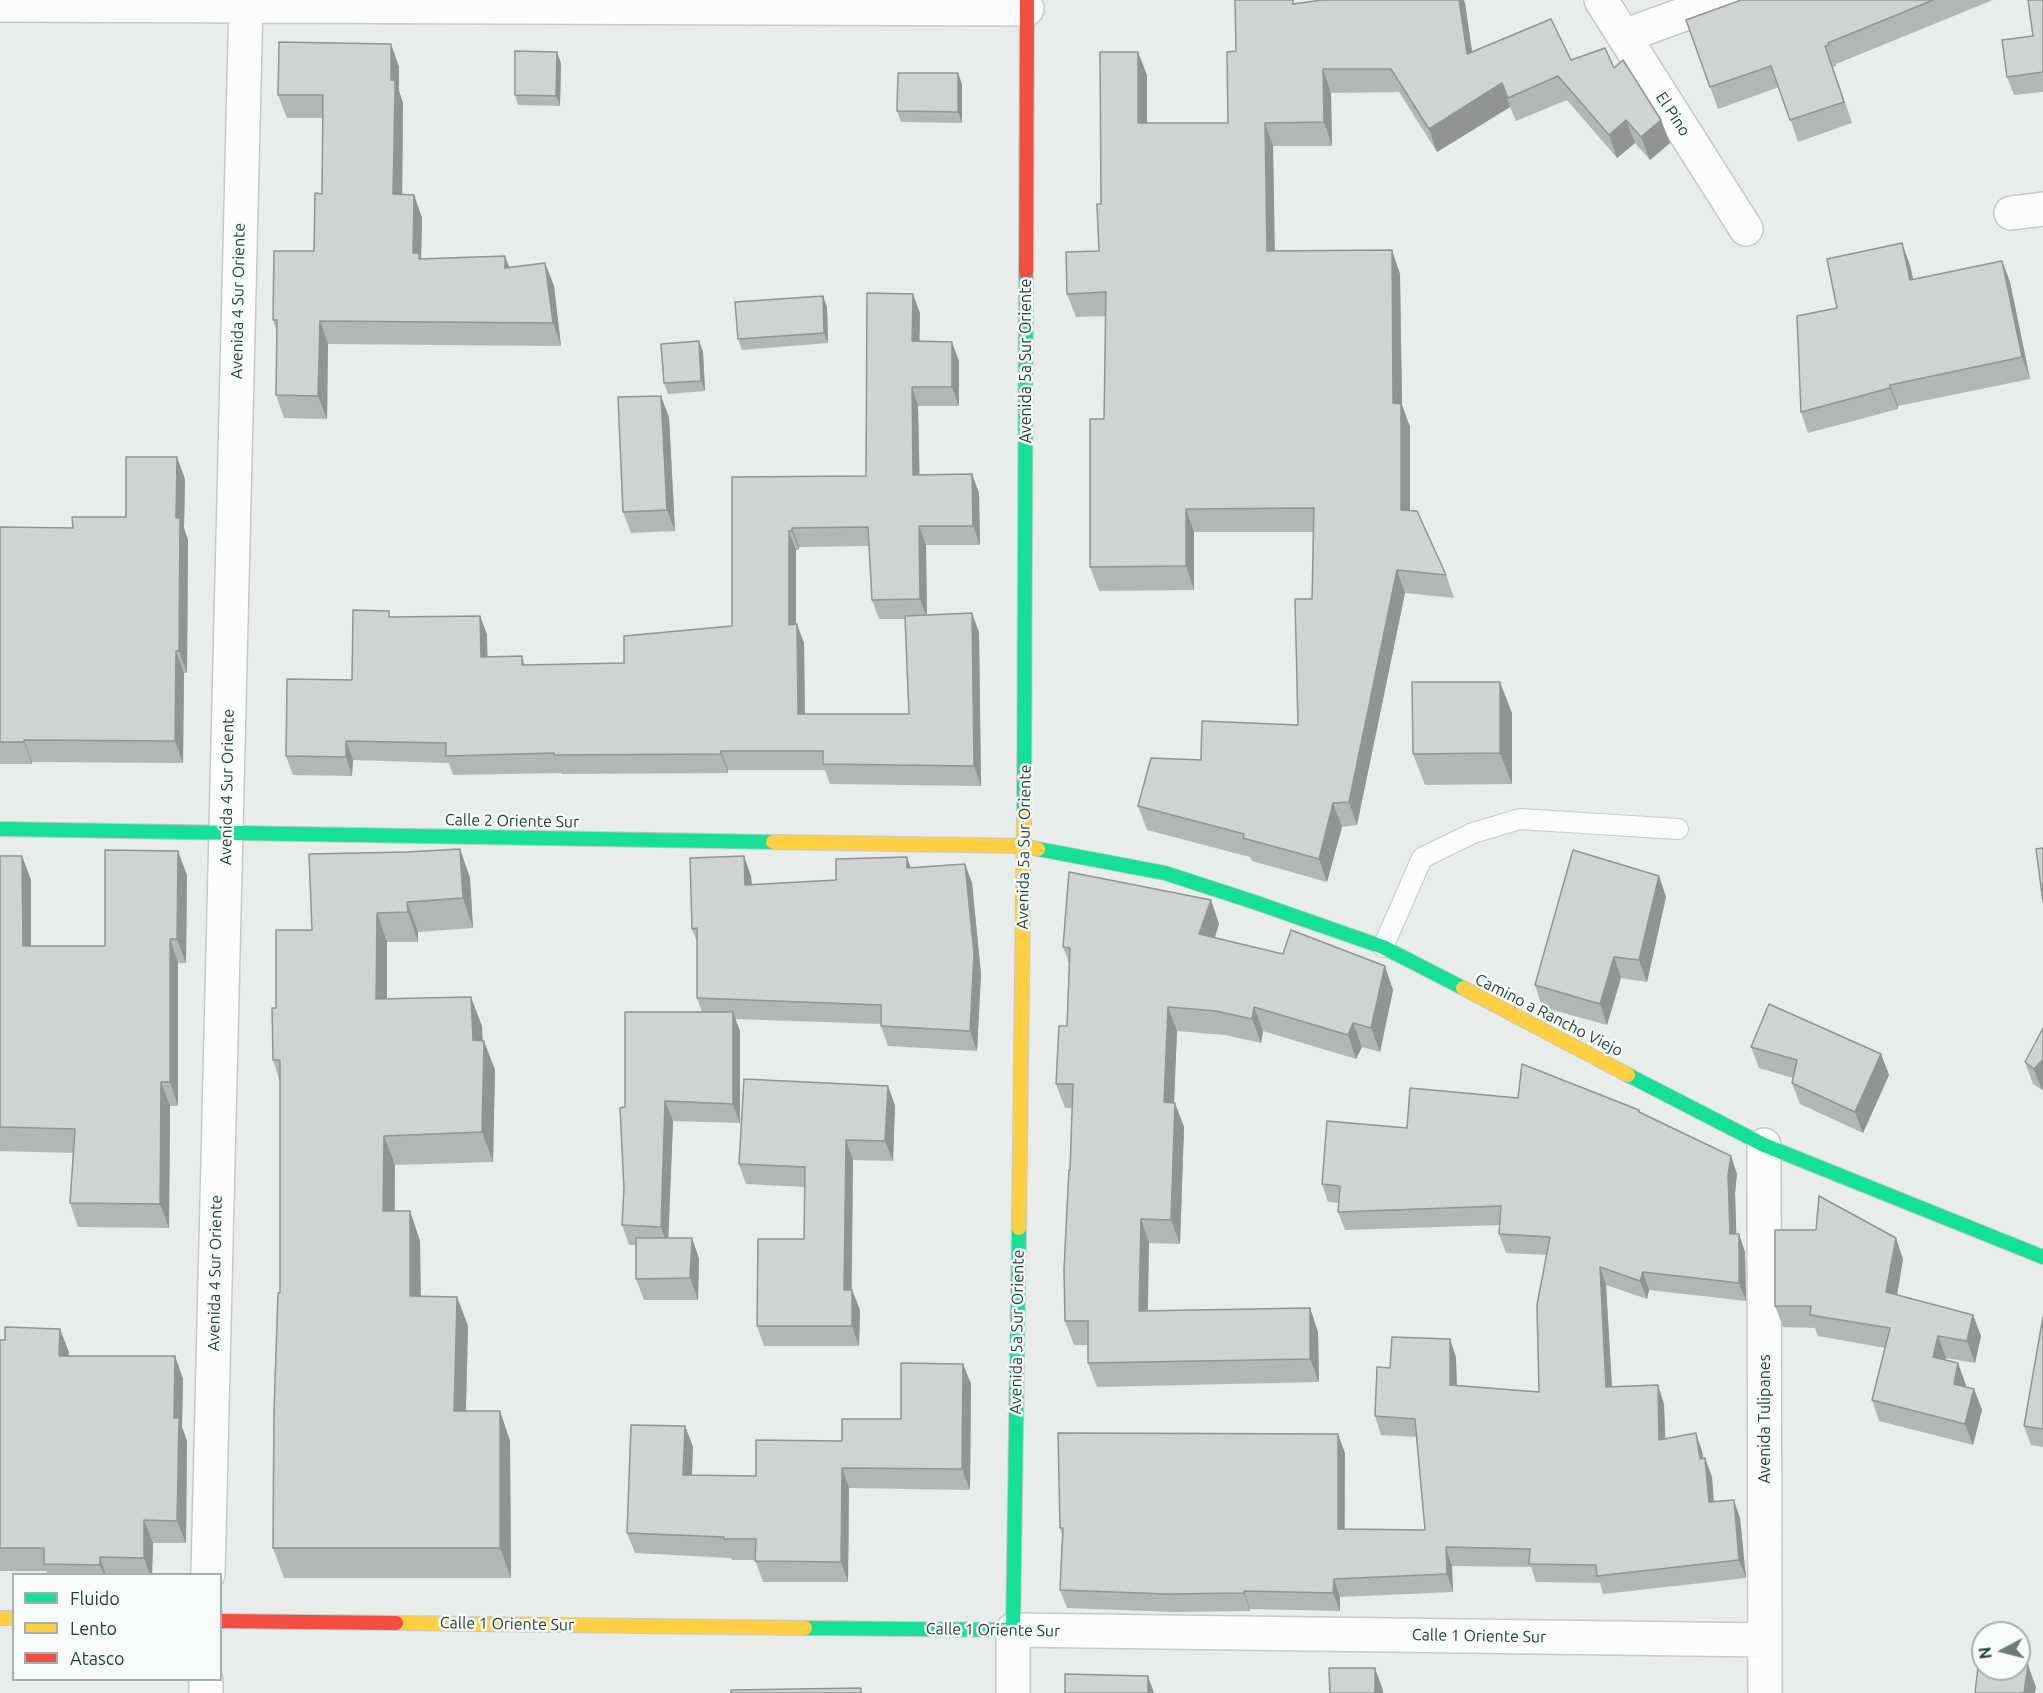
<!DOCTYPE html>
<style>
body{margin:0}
#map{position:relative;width:2043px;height:1693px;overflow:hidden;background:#e8edeb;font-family:Ubuntu,sans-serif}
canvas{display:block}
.legend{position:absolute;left:12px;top:1573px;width:210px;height:108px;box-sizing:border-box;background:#f7fbf9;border:2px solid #a3b1ad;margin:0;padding:8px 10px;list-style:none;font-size:18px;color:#24423a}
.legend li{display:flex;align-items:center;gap:12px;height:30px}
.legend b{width:30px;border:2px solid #a3b1ad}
.north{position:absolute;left:1971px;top:1621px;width:60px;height:60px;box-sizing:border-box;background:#f7fbf9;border:2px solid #a3b1ad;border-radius:50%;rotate:263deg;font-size:16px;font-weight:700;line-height:24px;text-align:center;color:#24423a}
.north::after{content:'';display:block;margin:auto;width:21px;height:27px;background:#697e78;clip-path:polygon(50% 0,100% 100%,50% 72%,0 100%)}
</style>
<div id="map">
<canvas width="2043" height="1693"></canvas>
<ul class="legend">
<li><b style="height:8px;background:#16e098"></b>Fluido</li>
<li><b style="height:8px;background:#ffcf43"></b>Lento</li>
<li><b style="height:8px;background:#f24e42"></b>Atasco</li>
</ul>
<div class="north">N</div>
</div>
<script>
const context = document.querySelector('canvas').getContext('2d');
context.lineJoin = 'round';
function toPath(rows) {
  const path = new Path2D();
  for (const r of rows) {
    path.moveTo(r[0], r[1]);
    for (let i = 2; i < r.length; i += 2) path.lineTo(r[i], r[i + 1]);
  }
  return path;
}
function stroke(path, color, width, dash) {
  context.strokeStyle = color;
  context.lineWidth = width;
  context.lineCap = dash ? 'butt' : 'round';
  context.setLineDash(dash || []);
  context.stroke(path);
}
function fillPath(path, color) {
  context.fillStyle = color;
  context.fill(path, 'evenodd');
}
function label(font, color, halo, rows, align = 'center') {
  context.font = font + ' Ubuntu,sans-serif';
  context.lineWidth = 5;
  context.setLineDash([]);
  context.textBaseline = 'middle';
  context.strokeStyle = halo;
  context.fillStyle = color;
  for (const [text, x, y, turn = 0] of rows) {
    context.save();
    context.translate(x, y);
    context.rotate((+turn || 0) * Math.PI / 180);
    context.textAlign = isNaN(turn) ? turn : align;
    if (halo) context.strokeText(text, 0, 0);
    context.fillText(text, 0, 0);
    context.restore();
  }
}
const lane = toPath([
 [1383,947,1422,858,1473,833,1520,819,1678,829]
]);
const street = toPath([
 [1601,0,1746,229],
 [0,5,1027,9],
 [1624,36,1723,0],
 [2011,213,2043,209],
 [1764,1145,1765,1693],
 [208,1574,246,0],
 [206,1693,206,1680],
 [1013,1693,1013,1630,1765,1640]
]);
const fast = toPath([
 [1024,813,1026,272],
 [0,829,773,842],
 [1038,849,1165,873,1254,902,1383,947,1463,988],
 [1628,1075,1764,1145,2043,1257],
 [805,1628,1013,1630,1019,1228]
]);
const slow = toPath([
 [773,842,1024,846,1038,849],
 [1463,988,1628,1075],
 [1019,1228,1024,813],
 [0,1618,14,1618],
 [396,1623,805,1628]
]);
const jam = toPath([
 [1026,272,1027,0],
 [220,1621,396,1623]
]);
const wall = toPath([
 [1741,0,1993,0,1836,64,1836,66,1833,67,1852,123,1798,142,1779,87,1718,109,1686,20],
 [2043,0,2043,92,2014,95,2007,77,2033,36],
 [1465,3,1472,52,1571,60,1614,68,1661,120,1670,143,1650,160,1635,143,1617,158,1567,100,1516,121,1510,107,1437,152,1399,92,1331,93,1332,146,1273,146,1275,251,1392,250,1400,274,1402,405,1410,427,1410,511,1446,575,1454,598,1405,593,1357,825,1342,827,1327,882,1252,861,1250,857,1147,830,1138,806,1201,760,1298,725,1312,599,1313,532,1194,532,1194,590,1099,591,1090,567,1104,419,1106,316,1076,317,1067,294,1099,251,1101,204,1147,75,1147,123,1228,123,1236,51,1295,4],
 [391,44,399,67,399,91,403,103,402,194,414,195,422,218,421,259,509,267,545,263,554,286,561,346,328,344,327,419,284,418,276,395,277,332,273,320,314,251,322,194,323,118,287,118,278,95],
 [561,63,560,106,518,105,515,95],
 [962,84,962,123,901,122,897,111],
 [2002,261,2010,282,2030,379,1898,406,1898,409,1808,433,1801,412,1837,308,1910,265,1913,279],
 [823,296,827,307,828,343,742,350,738,339],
 [920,313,919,342,959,361,959,406,918,406,919,475,972,474,979,493,980,545,926,545,927,615,979,632,981,786,830,784,825,770,728,770,728,773,561,774,561,773,453,775,449,763,353,760,352,776,293,775,286,756,352,680,391,617,480,616,487,635,487,657,522,656,525,665,624,663,732,626,732,477,866,476],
 [869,546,872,600,879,619,905,619,909,714,805,714,804,643,796,624,796,550,799,550,799,547],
 [699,341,703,352,705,391,668,394,664,383],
 [669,417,675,531,631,533,623,512],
 [185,479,184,528,188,540,187,673,184,673,183,763,32,762,32,764,0,764,0,527,73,528,126,517],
 [1512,713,1512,784,1425,785,1413,754],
 [460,849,470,878,473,928,418,932,418,942,387,942,387,999,482,1026,483,1040,495,1070,493,1162,395,1165,395,1211,410,1211,420,1241,421,1296,457,1297,468,1326,466,1411,500,1411,510,1441,511,1578,284,1578,273,1548,280,1293,280,1082,273,1060,276,1008,312,930,407,852],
 [0,856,22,856,31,880,31,946,105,946,187,875,186,963,178,963,178,1106,170,1106,169,1228,78,1227,70,1203,73,1153,0,1151],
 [965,864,972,883,981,974,977,1051,888,1046,881,1026,881,1024,735,1019,740,1031,740,1123,673,1121,668,1238,692,1238,699,1259,698,1300,644,1300,636,1279,636,1245,629,1245,622,1225,624,1189,625,1107,702,1012,697,998,697,942,692,929,751,876,752,885,836,880,911,868],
 [1659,876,1666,897,1647,982,1621,978,1607,1025,1542,1007,1535,985],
 [1211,900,1219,924,1215,938,1393,990,1380,1052,1362,1047,1356,1059,1263,1031,1261,1043,1225,1035,1177,1031,1174,1103,1184,1127,1180,1244,1149,1243,1148,1311,1310,1308,1318,1332,1319,1382,1097,1387,1088,1363,1088,1345,1074,1345,1065,1321,1072,1108,1065,1108,1056,1084,1067,1026,1069,963,1063,947],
 [2043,1028,2043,1089,2042,1090,2033,1084,2025,1062],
 [1751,1047,1881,1054,1889,1075,1863,1133,1800,1104,1792,1083,1793,1078,1759,1068],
 [888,1086,895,1106,893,1161,853,1160,852,1290,860,1310,859,1346,764,1346,757,1326,804,1239,805,1187,746,1184,739,1164],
 [1639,1110,1640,1113,1737,1174,1735,1193,1736,1234,1739,1234,1745,1252,1746,1301,1649,1290,1647,1299,1606,1285,1612,1387,1664,1404,1665,1439,1702,1451,1703,1458,1705,1458,1712,1477,1714,1502,1740,1518,1746,1578,1603,1594,1600,1583,1536,1582,1531,1567,1452,1566,1453,1592,1340,1597,1340,1611,1250,1609,1250,1611,1174,1612,1067,1608,1060,1590,1062,1535,1060,1528,1345,1453,1345,1529,1425,1530,1417,1437,1381,1435,1375,1416,1390,1368,1456,1357,1457,1385,1539,1392,1547,1255,1506,1253,1499,1234,1500,1225,1345,1230,1338,1212,1339,1203,1328,1202,1322,1184,1407,1128],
 [1903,1259,1897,1295,1973,1315,1981,1336,1975,1363,1946,1358,1945,1360,1966,1385,1966,1387,1974,1389,1982,1410,1973,1445,1879,1421,1872,1400,1885,1348,1818,1336,1815,1328,1783,1327,1775,1306],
 [2043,1317,2043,1447,2031,1445,2024,1426],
 [0,1340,69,1352,69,1356,175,1356,183,1379,182,1427,187,1441,186,1543,153,1543,152,1575,48,1575,46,1571,0,1571],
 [963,1364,971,1384,970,1490,849,1488,848,1582,763,1582,755,1560,732,1560,731,1558,635,1553,627,1533,685,1426,693,1447,692,1475,756,1476,842,1441,901,1419]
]);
const shadedWall = toPath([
 [1459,0,1464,0,1465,3,1476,78,1467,54],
 [391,44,399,67,399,91,403,103,402,218,393,194],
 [557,52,561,63,560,106,556,96],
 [1138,52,1147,75,1147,146,1138,123],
 [1323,69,1331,93,1332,146,1324,122],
 [958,73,962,84,962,123,958,112],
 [1502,83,1510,107,1437,152,1429,129],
 [1626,120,1635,143,1617,158,1609,135],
 [1661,120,1670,143,1650,160,1641,137],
 [1265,123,1273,146,1275,274,1267,251],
 [414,195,422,218,421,259,428,276,413,253],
 [1902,243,1910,265,1918,301,1910,280],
 [1392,250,1400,274,1402,405,1410,427,1410,534,1401,510,1393,403],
 [505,256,514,279,505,268],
 [2002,261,2010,282,2030,379,2022,357],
 [545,263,554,286,561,346,553,323],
 [913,294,920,313,919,361,912,341],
 [823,296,827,307,828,343,824,333],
 [320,321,328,344,327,419,318,396],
 [699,341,703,352,705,391,701,381],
 [952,342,959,361,959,406,952,387],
 [1890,385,1898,406,1898,409,1890,388],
 [912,387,918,406,920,494,913,475],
 [661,396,669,417,675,531,667,510],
 [177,457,185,479,184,528,188,540,187,673,179,651,176,518],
 [972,474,979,493,980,545,973,526],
 [1186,509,1194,532,1194,590,1186,566],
 [919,526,926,545,927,618,920,599],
 [792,528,799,547,799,550,792,531],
 [789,531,796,550,796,644,789,625],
 [1397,570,1405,593,1357,825,1349,802],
 [972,613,979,632,981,786,974,766],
 [480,616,487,635,488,676,481,657],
 [797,624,804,643,805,733,798,714],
 [176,651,184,673,183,763,175,741],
 [1500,682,1512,713,1512,784,1500,753],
 [24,740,32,762,32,764,24,742],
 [346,741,353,760,352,776,346,757],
 [721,751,728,770,728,773,721,754],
 [1333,803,1342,827,1327,882,1319,859],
 [460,849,470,878,473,928,463,898],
 [178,851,187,875,186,963,177,939],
 [22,856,31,880,31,970,23,946],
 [744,856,751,876,753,904,745,885],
 [907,857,914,877,907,868],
 [965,864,972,883,981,974,977,1051,970,1031],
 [1659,876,1666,897,1647,982,1639,960],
 [1211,900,1219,924,1208,958,1199,934],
 [407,902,418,932,418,942,408,912],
 [377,913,387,942,387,1029,376,999],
 [170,939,178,963,178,1106,170,1082],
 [1614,957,1621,978,1607,1025,1600,1004],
 [1385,966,1393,990,1380,1052,1371,1028],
 [471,997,482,1026,483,1069,484,1041,495,1070,493,1162,482,1132,473,1040],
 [1168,1007,1177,1031,1173,1126,1164,1102],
 [1254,1007,1263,1031,1261,1043,1252,1019],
 [733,1012,740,1031,740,1123,733,1104],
 [1353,1023,1362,1047,1356,1059,1348,1035],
 [1881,1054,1889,1075,1863,1133,1855,1112],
 [2043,1059,2043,1089,2042,1090,2034,1069],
 [161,1082,170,1106,169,1228,160,1204],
 [888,1086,895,1106,893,1161,885,1141],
 [665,1101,673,1121,668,1247,661,1227],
 [1175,1103,1184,1127,1180,1244,1171,1220],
 [384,1136,395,1165,394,1240,383,1211],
 [846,1140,853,1160,851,1310,844,1290],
 [1731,1156,1737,1174,1735,1193,1737,1252,1730,1234,1728,1175],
 [410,1211,420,1241,421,1325,410,1296],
 [1141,1219,1149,1243,1147,1335,1139,1311],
 [1739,1234,1745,1252,1746,1301,1739,1283],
 [692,1238,699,1259,698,1300,690,1278],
 [1896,1238,1903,1259,1894,1313,1886,1292],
 [1600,1267,1606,1285,1613,1405,1606,1387],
 [1643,1272,1649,1290,1647,1299,1640,1281],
 [852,1290,860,1310,859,1346,852,1326],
 [457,1297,468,1326,465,1441,454,1411],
 [1310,1308,1318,1332,1319,1382,1310,1359],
 [1973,1315,1981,1336,1975,1363,1967,1341],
 [60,1329,69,1352,67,1379,59,1356],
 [1938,1336,1946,1358,1941,1378,1933,1357],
 [1450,1339,1456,1357,1457,1403,1450,1385],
 [175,1356,183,1379,182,1427,187,1441,186,1543,177,1521,174,1418],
 [1958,1363,1966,1385,1961,1405,1954,1384],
 [963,1364,971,1384,970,1490,962,1469],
 [1658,1385,1664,1404,1666,1458,1659,1440],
 [1974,1389,1982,1410,1973,1445,1965,1424],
 [500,1411,510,1441,511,1578,500,1548],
 [685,1426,693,1447,691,1495,683,1475],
 [1696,1433,1702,1451,1706,1476,1705,1458,1712,1477,1715,1520,1709,1502],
 [1338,1434,1345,1453,1344,1547,1338,1529],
 [842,1468,849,1488,848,1582,841,1562],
 [1734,1500,1740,1518,1746,1578,1739,1560],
 [144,1520,153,1543,152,1575,150,1575,144,1558],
 [1446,1547,1452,1566,1453,1592,1447,1574],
 [100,1557,106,1575,104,1575,100,1565],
 [1334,1579,1340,1597,1340,1611,1333,1593],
 [1244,1591,1250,1609,1250,1611,1244,1593],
 [2028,1665,2036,1687,2035,1693,2024,1693],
 [1375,1668,1383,1690,1383,1693,1375,1693],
 [1148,1676,1154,1693,1148,1693]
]);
const building = toPath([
 [1235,0,1293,0,1293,4,1322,0,1459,0,1467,54,1551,19,1571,60,1605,48,1614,68,1623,60,1661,120,1641,137,1626,120,1609,135,1558,76,1508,98,1502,83,1429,129,1391,69,1323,69,1324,122,1265,123,1267,251,1392,250,1393,403,1401,404,1401,510,1417,511,1446,575,1397,570,1349,802,1333,803,1319,859,1243,838,1244,834,1138,806,1151,758,1201,760,1202,721,1298,725,1295,599,1312,599,1314,508,1186,509,1186,566,1090,567,1090,419,1104,419,1106,292,1067,294,1066,252,1099,251,1097,204,1101,204,1100,52,1138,52,1138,123,1228,123,1227,52,1236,51,1235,0],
 [1741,0,1933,0,1828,43,1829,45,1825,46,1844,102,1790,120,1771,66,1710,87,1686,20,1741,0],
 [2028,0,2043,0,2043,72,2007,77,2002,40,2033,36,2028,0],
 [279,42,391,44,391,80,395,80,395,91,393,194,414,195,413,253,419,253,419,259,505,256,505,268,545,263,553,323,320,321,318,396,276,395,277,320,273,320,274,251,314,251,315,193,322,194,323,95,278,95,279,42],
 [515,51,557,52,556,96,515,95,515,51],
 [898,73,958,73,958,112,897,111,898,73],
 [1902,243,1910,280,2002,261,2022,357,1890,385,1890,388,1801,412,1797,316,1837,308,1827,259,1902,243],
 [867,293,913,294,912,341,952,342,952,387,912,387,913,475,972,474,973,526,919,526,920,599,872,600,868,527,792,528,792,531,789,531,789,625,797,624,798,714,909,714,905,616,972,613,974,766,823,764,823,751,721,751,721,754,554,755,554,753,446,756,446,743,346,741,346,757,286,756,287,679,352,680,353,610,389,611,389,617,480,616,481,657,522,656,522,665,624,663,624,636,732,626,732,477,866,476,867,293],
 [823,296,824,333,738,339,735,302,823,296],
 [699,341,701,381,664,383,661,344,699,341],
 [661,396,667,510,623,512,618,397,661,396],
 [126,457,177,457,176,518,180,518,179,651,176,651,175,741,24,740,24,742,0,742,0,527,73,528,72,517,126,517,126,457],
 [1412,682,1500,682,1500,753,1413,754,1412,682],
 [2043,848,2043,902,2036,849,2043,848],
 [460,849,463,898,407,902,408,912,377,913,376,999,471,997,473,1040,484,1041,482,1132,384,1136,383,1211,410,1211,410,1296,457,1297,454,1411,500,1411,500,1548,273,1548,274,1411,278,1293,280,1293,280,1060,273,1060,272,1008,276,1008,276,930,312,930,309,854,407,852,460,849],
 [105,850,178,851,177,939,170,939,170,1082,161,1082,160,1204,70,1203,75,1129,0,1127,0,856,22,856,23,946,105,946,105,850],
 [1573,850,1659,876,1639,960,1614,957,1600,1004,1535,985,1573,850],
 [744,856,745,885,836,880,836,859,907,857,907,868,965,864,974,954,970,1031,881,1026,881,1005,697,998,697,928,692,929,690,858,744,856],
 [1069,872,1211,900,1199,934,1283,954,1291,930,1385,966,1371,1028,1353,1023,1348,1035,1254,1007,1252,1019,1216,1011,1168,1007,1164,1102,1175,1103,1171,1220,1141,1219,1139,1311,1310,1308,1310,1359,1088,1363,1088,1321,1065,1321,1064,1269,1069,1170,1070,1170,1073,1084,1056,1084,1059,1026,1067,1026,1070,948,1063,947,1069,872],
 [1769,1004,1881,1054,1855,1112,1792,1083,1797,1060,1751,1047,1769,1004],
 [625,1012,733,1012,733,1104,665,1101,661,1227,622,1225,624,1189,620,1108,625,1107,625,1012],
 [2043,1028,2043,1059,2034,1069,2025,1062,2043,1028],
 [1522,1064,1639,1110,1639,1112,1731,1156,1728,1175,1730,1234,1739,1234,1739,1283,1643,1272,1640,1281,1600,1267,1606,1387,1658,1385,1659,1440,1696,1433,1700,1459,1705,1458,1709,1502,1734,1500,1739,1560,1597,1576,1596,1565,1529,1564,1530,1549,1446,1547,1447,1574,1334,1579,1333,1593,1244,1591,1244,1593,1167,1594,1060,1590,1063,1528,1060,1528,1058,1433,1338,1434,1338,1529,1425,1530,1415,1419,1375,1416,1377,1367,1390,1368,1392,1337,1450,1339,1450,1385,1539,1392,1537,1305,1550,1237,1499,1234,1501,1206,1338,1212,1340,1186,1322,1184,1327,1121,1407,1128,1410,1088,1518,1098,1522,1064],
 [744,1079,888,1086,885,1141,846,1140,844,1290,852,1290,852,1326,757,1326,758,1239,804,1239,805,1167,739,1164,744,1079],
 [1819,1196,1896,1238,1886,1292,1973,1315,1967,1341,1938,1336,1933,1357,1958,1363,1954,1384,1974,1389,1965,1424,1872,1400,1890,1328,1810,1315,1811,1306,1775,1306,1775,1230,1816,1230,1819,1196],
 [636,1238,692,1238,690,1278,636,1279,636,1238],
 [2043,1317,2043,1429,2024,1426,2043,1317],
 [5,1327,60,1329,59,1356,175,1356,174,1418,179,1418,177,1521,144,1520,144,1558,100,1557,100,1565,44,1564,44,1548,0,1548,0,1340,5,1340,5,1327],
 [901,1363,963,1364,962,1469,842,1468,841,1562,755,1561,756,1539,724,1539,724,1537,627,1533,631,1425,685,1426,683,1475,756,1476,756,1440,842,1441,842,1419,901,1419,901,1363],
 [1979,1658,1983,1659,1983,1669,2019,1669,2019,1664,2028,1665,2024,1693,1975,1693,1979,1658],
 [1329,1668,1375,1668,1375,1693,1330,1693,1329,1668],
 [1065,1674,1148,1676,1148,1693,1065,1693,1065,1674],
 [861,1688,861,1693,731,1693,731,1690,861,1688]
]);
const streetNames = [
 ["El Pino",1673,114,57],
 ["Avenida 4 Sur Oriente",238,301,-89],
 ["Avenida 5a Sur Oriente",1026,361,-90],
 ["Avenida 4 Sur Oriente",227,787,-89],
 ["Calle 2 Oriente Sur",512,821,1],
 ["Avenida 5a Sur Oriente",1024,847,-89],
 ["Camino a Rancho Viejo",1549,1015,27],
 ["Avenida 4 Sur Oriente",215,1273,-89],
 ["Avenida 5a Sur Oriente",1017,1332,-89],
 ["Avenida Tulipanes",1765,1419,-90],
 ["Calle 1 Oriente Sur",507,1624,1],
 ["Calle 1 Oriente Sur",993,1630,1],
 ["Calle 1 Oriente Sur",1479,1636,1]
];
stroke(lane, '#c5cac8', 22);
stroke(street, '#c5cac8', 36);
stroke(fast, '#c3cbc8', 16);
stroke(slow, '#c3cbc8', 16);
stroke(jam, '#c3cbc8', 16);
stroke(lane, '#fcfcfc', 20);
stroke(street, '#fcfcfc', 33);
stroke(fast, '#16e098', 14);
stroke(slow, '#ffcf43', 14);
stroke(jam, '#f24e42', 14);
fillPath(wall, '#b2b6b5');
fillPath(shadedWall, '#919493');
fillPath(building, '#cfd4d2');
stroke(building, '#919493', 1.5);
label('16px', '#24423a', '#f7fbf9', streetNames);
</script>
